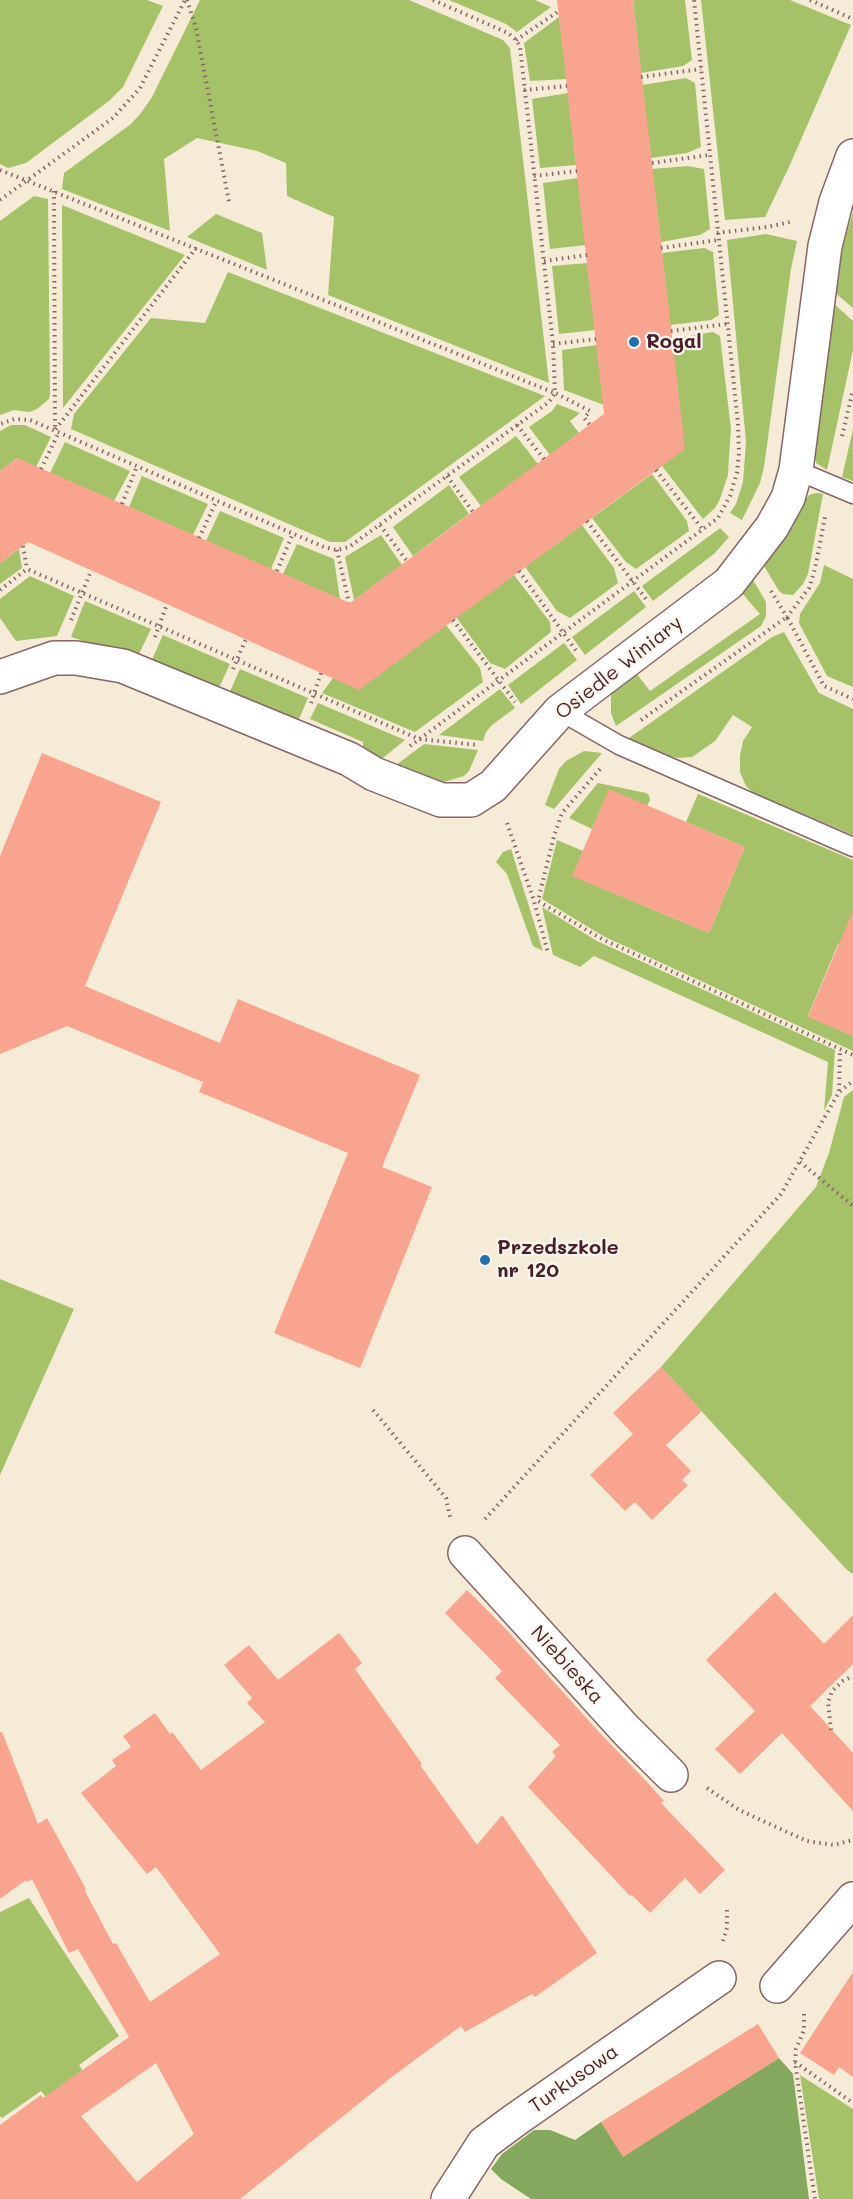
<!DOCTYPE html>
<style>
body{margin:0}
canvas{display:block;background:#f6ebd6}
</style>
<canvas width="853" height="2199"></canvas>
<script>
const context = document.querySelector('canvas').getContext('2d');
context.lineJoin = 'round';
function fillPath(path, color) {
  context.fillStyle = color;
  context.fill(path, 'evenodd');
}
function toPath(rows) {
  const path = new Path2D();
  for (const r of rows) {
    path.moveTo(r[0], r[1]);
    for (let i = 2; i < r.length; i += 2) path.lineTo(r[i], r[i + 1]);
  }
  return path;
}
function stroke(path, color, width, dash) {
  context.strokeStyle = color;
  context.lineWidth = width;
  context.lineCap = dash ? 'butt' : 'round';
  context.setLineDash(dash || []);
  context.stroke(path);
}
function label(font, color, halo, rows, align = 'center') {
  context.font = font + ' Mali,sans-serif';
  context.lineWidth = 4.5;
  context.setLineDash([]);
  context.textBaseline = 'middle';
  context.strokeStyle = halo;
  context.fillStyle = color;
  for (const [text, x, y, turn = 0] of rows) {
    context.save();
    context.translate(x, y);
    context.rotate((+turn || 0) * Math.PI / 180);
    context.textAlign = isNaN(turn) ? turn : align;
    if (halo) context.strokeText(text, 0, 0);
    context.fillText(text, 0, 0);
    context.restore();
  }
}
const green = toPath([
 [0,0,147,0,163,6,123,87,109,101,26,163,8,168,0,164],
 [200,0,409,0,503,40,510,48,549,383,328,295,334,217,287,196,286,163,257,151,197,138,164,159,170,231,62,189,64,173,131,124,141,113,152,97],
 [449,0,535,0,551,7,517,32,506,24],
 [633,0,685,0,692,60,683,66,641,73],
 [701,0,790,0,851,25,789,167,765,217,725,220],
 [559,17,567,79,530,81,524,43],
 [686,78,695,83,701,147,687,153,651,158,642,85],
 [568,93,576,165,540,168,532,99],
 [688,166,704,169,710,229,700,235,661,242,652,169],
 [578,178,586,245,550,249,543,183],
 [34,196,48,199,50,394,49,399,37,409,29,412,14,410,0,415,0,221],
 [62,205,185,255,63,408],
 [853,212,853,308,834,292,840,256],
 [216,214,262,233,267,270,187,237],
 [766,234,797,241,791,269,764,467,760,483,742,520,730,513,736,504,743,482,746,442,727,240],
 [704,248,713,252,719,315,711,320,670,325,662,253],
 [587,263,595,330,559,334,552,266],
 [228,272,545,396,345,542,330,542,71,429,74,414,151,318,205,323],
 [832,302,853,321,853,350,827,470,816,463,814,452],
 [713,332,720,336,731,429,729,456,728,475,720,499,715,508,703,519,662,466,672,339],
 [597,345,604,405,564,390,562,350],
 [557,404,580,413,570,421,579,433,550,455,529,427,552,411],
 [11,425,25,425,51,437,36,467,17,458,0,471,0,431],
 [853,429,853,481,842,477],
 [516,436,538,464,481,506,459,477],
 [65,442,130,471,114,501,50,473],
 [652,474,687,521,689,531,636,569,626,562,592,518],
 [142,476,208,504,193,535,129,507],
 [449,485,469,514,413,556,393,527],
 [818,493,823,494,808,574,803,584,793,595,783,594,779,591,764,566,790,528,806,498,811,494],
 [220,511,284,538,271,569,206,541],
 [582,525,614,568,618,583,570,618,557,611,525,567],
 [720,528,729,537,715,553,653,601,642,586],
 [381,535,402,565,354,600,345,557],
 [297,544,334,559,340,599,283,574],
 [19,549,22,568,0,584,0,563],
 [824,565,853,579,853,687,827,676,799,623,800,614,820,583],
 [514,575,550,622,551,632,505,669,490,663,456,617],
 [30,576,74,596,57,636,16,641,0,618,0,599],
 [753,580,766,602,766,616,761,626,616,726,611,713,611,696,615,687,633,669,650,691,760,614,741,592],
 [634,591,646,607,585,655,572,637],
 [85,601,151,629,137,658,71,637],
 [446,625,480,668,483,682,415,732,322,693,333,678],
 [784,632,819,693,853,709,853,835,752,792,746,786,740,772,740,756,743,741,752,727,733,715,715,741,692,757,678,758,670,756,629,738,772,637],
 [163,635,230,664,217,692,150,664],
 [564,643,577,660,521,704,508,685],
 [240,669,308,698,299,719,228,696],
 [500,689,515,708,492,725,486,732,483,741,439,735],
 [318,703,405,740,378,762,363,756,363,742,310,719],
 [424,744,478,750,469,771,464,776,437,784,392,768],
 [584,751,602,753,554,809,545,805,559,769,566,761],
 [598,783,646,793,649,795,650,800,647,806,609,790,592,829,569,818],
 [698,794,853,860,853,936,838,944,808,1016,853,1036,853,1051,603,936,542,899,557,840,583,851,573,876,709,933,745,847,686,822],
 [511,849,543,951,533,946,507,874,496,862,503,852],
 [542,907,597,941,835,1050,832,1095,824,1111,828,1062,594,956,580,967,553,955],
 [853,1090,853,1574,847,1570,661,1367,816,1187,829,1153,844,1097],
 [0,1279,74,1309,0,1475],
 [29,1898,119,2036,79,2065,102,2100,68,2123,41,2091,2,2118,0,2116,0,1912],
 [800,2075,853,2109,853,2199,819,2199]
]);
const forest = toPath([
 [779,2058,793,2074,809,2199,531,2199,501,2179,491,2169,502,2154,534,2130,550,2130,575,2140,601,2122,623,2156]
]);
const building = toPath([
 [557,0,633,0,685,449,359,690,28,542,0,563,0,471,17,458,350,603,604,414],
 [42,753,161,802,85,986,220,1043,238,999,420,1075,382,1167,432,1187,360,1368,274,1333,348,1153,199,1092,203,1082,67,1026,0,1054,0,856],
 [609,789,745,847,709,933,572,876],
 [853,910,853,1036,808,1017],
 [661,1367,702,1411,666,1445,691,1471,682,1480,688,1485,652,1520,635,1502,625,1511,590,1475,633,1434,613,1413],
 [467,1590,503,1626,599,1732,647,1782,664,1801,661,1803,725,1870,700,1894,685,1878,650,1913,632,1895,630,1896,528,1787,556,1756,552,1752,560,1745,495,1678,502,1671,445,1613],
 [775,1592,824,1644,853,1615,853,1664,810,1706,853,1753,853,1811,782,1733,740,1774,715,1749,755,1711,706,1660],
 [339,1633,362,1663,355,1669,422,1764,420,1765,477,1845,502,1815,597,1953,535,1997,532,1994,465,2032,461,2026,393,2076,240,2199,0,2199,0,2125,41,2095,43,2098,129,2037,78,1949,69,1953,32,1879,27,1882,26,1880,0,1899,0,1732,2,1732,38,1824,47,1818,86,1889,85,1891,113,1944,116,1943,150,2002,220,1954,156,1867,147,1874,81,1793,116,1766,112,1760,131,1747,123,1736,155,1713,170,1734,172,1732,201,1770,265,1722,247,1703,252,1698,224,1665,249,1645,278,1680],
 [156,2063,194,2134,137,2182,81,2116],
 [853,1972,853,2077,839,2067,834,2075,800,2053],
 [758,2024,779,2058,623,2157,601,2122]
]);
const path = toPath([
 [187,0,196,28,229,202],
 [433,0,508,33,516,40,520,46,553,344,555,393,590,411,584,418,590,425],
 [810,0,853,19],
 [516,40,559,11],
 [641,77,701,69],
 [524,90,567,86],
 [652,163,709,155],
 [0,170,555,393,549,402,349,547,337,550,324,547,30,420,14,419,0,424],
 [534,176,577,171],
 [54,191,55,430,196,248],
 [0,200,113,118,140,88,185,0],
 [717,233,767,227,790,222,791,220],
 [661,248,718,240],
 [544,261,587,255],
 [671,331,727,324],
 [553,344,596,339],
 [517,425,544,459],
 [842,436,853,390],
 [41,469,59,432],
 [656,470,703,530],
 [447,476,473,512],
 [122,504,137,466],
 [587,521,646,599],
 [380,525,406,560],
 [199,538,217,500],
 [23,546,27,569],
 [337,550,349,603],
 [277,571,293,533],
 [519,571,577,652],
 [0,590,27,569,419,739,478,745],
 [771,591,787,617,809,588,815,569,825,517],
 [71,620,91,571],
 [453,620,515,702],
 [155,637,167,604],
 [233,669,246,639],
 [311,703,321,673],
 [641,720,787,617,824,686,853,699],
 [410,746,718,518,730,496,737,473,739,452,738,424,694,0],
 [600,769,562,813,554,836,538,901,602,939,853,1055],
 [507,823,534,901,548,953],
 [839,1091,840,1050],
 [800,1162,853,1206],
 [373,1410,446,1498,450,1517],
 [485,1519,781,1194,839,1092,853,1081],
 [831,1730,828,1702,832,1691,843,1681,853,1676],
 [707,1788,739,1810,807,1841,834,1845,853,1840],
 [723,1941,727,1928,727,1906],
 [804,2014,804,2030,796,2049,795,2062,815,2199],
 [795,2062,853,2103]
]);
const service = toPath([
 [796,470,853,494],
 [560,711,619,745,853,847]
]);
const minor = toPath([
 [0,677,54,658,76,658,123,666,349,759,374,774,441,800,471,800,493,786,560,711,729,583,772,527,788,498,796,470,825,246,836,202,853,156],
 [465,1553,626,1730,671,1775],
 [777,1986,853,1899],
 [448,2199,484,2143,515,2120,719,1978]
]);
const markers = [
 [634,342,6,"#1f6fb2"],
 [485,1260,6,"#1f6fb2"]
];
const poiNames = [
 ["Rogal",646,342],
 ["Przedszkole",497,1248],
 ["nr 120",497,1271]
];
const streetNames = [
 ["Osiedle Winiary",619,668,-38],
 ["Niebieska",567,1665,48],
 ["Turkusowa",574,2079,-35]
];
fillPath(green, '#a5c269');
fillPath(forest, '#84a85d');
fillPath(building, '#f8a48f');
stroke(service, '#866667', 21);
stroke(minor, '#866667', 36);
stroke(path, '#866667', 4, [1.5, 4.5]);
stroke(service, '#fff', 18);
stroke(minor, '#fff', 33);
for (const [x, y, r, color] of markers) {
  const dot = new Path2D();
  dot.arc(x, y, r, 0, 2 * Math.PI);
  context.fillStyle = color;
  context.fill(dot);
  stroke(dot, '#fbf7ec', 2);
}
label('bold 20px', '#4a1f2b', '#fbf7ec', poiNames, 'left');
label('20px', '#4a1f2b', '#fbf7ec', streetNames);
</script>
